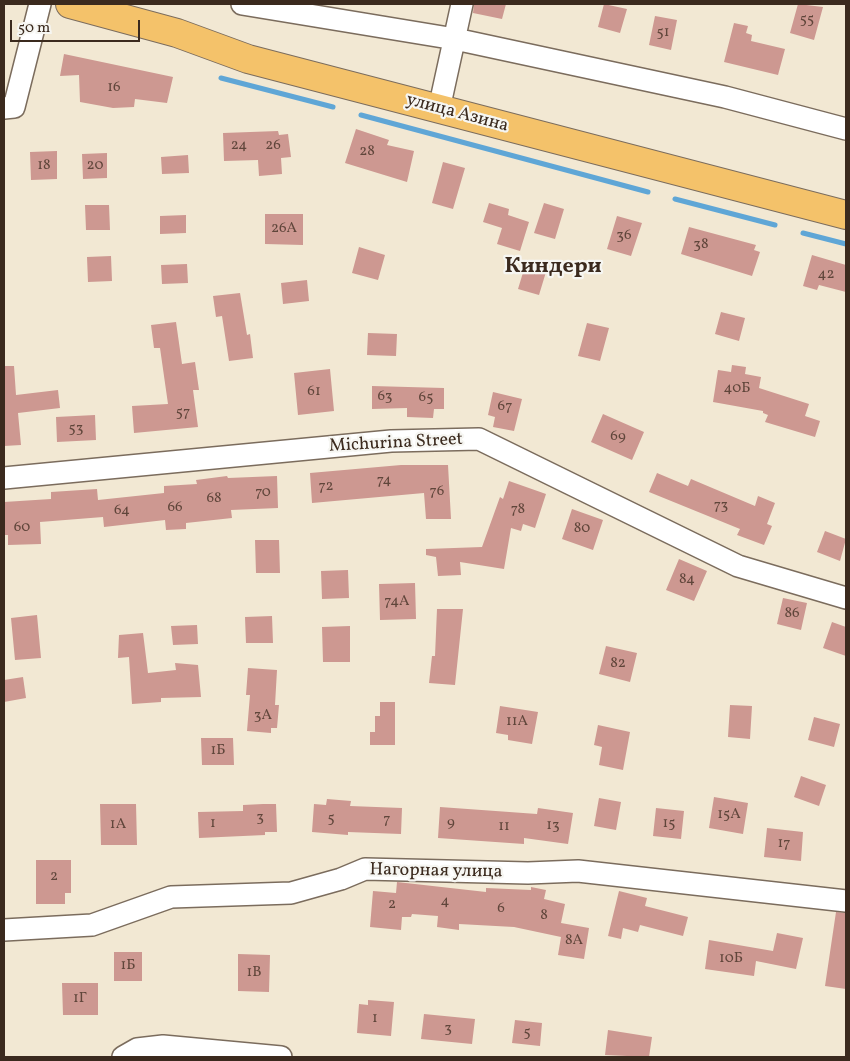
<!DOCTYPE html>
<meta charset="utf-8">
<style>
body{margin:0}
#map{position:relative;width:850px;height:1061px;overflow:hidden;background:#f2e8d3;font-family:Vollkorn,serif}
canvas{display:block}
.frame{position:absolute;inset:0;border:5px solid #3b2a1e;pointer-events:none}
.scale{position:absolute;left:10px;top:20px;width:130px;height:22px;box-sizing:border-box;border:2px solid #3b2a1e;border-top:0;padding-left:6px;font-size:15px;line-height:18px;white-space:nowrap;color:#3b2a1e;-webkit-text-stroke:4px #f6f6f2;paint-order:stroke}
</style>
<div id="map">
<canvas width="850" height="1061"></canvas>
<div class="frame"></div>
<div class="scale">50 m</div>
</div>
<script>
const context = document.querySelector('canvas').getContext('2d');
context.lineJoin = 'round';
function toPath(rows) {
  const path = new Path2D();
  for (const r of rows) {
    path.moveTo(r[0], r[1]);
    for (let i = 2; i < r.length; i += 2) path.lineTo(r[i], r[i + 1]);
  }
  return path;
}
function stroke(path, color, width, dash) {
  context.strokeStyle = color;
  context.lineWidth = width;
  context.lineCap = dash ? 'butt' : 'round';
  context.setLineDash(dash || []);
  context.stroke(path);
}
function fillPath(path, color) {
  context.fillStyle = color;
  context.fill(path, 'evenodd');
}
function label(font, color, halo, rows, align = 'center') {
  context.font = font + ' Vollkorn,serif';
  context.lineWidth = 4.5;
  context.setLineDash([]);
  context.textBaseline = 'middle';
  context.strokeStyle = halo;
  context.fillStyle = color;
  for (const [text, x, y, turn = 0] of rows) {
    context.save();
    context.translate(x, y);
    context.rotate((+turn || 0) * Math.PI / 180);
    context.textAlign = isNaN(turn) ? turn : align;
    if (halo) context.strokeText(text, 0, 0);
    context.fillText(text, 0, 0);
    context.restore();
  }
}
const stream = toPath([
 [221,78,333,107],
 [361,115,648,192],
 [675,199,775,225],
 [803,233,846,244]
]);
const building = toPath([
 [474,4,506,4,502,19,473,13],
 [604,4,627,9,620,33,598,27],
 [798,4,823,7,814,40,790,33],
 [655,16,677,20,671,50,649,45],
 [734,23,748,26,746,33,752,35,751,41,785,49,778,75,724,62],
 [64,54,173,77,167,103,135,99,134,107,113,108,80,102,79,75,60,76],
 [356,129,389,140,387,145,414,151,407,182,345,163],
 [278,131,279,135,288,134,291,157,281,158,282,174,259,176,258,160,224,161,223,133],
 [57,151,57,179,31,180,30,152],
 [107,153,107,178,83,179,82,154],
 [188,155,189,173,162,174,161,157],
 [443,162,465,168,453,209,432,203],
 [489,203,509,209,508,215,529,222,520,251,497,244,502,228,483,222],
 [544,203,564,209,555,239,534,233],
 [85,205,109,205,110,230,86,230],
 [265,214,303,214,303,245,265,244],
 [186,215,186,233,160,234,160,216],
 [617,216,642,223,631,256,607,249],
 [689,227,756,245,754,250,760,252,752,276,681,254],
 [359,247,385,255,378,280,352,273],
 [812,255,846,265,846,292,819,285,817,290,803,286],
 [111,256,112,281,88,282,87,257],
 [187,264,188,283,162,284,161,265],
 [525,266,546,272,539,295,518,289],
 [307,280,309,301,283,304,281,283],
 [240,293,247,335,250,334,253,358,229,361,222,316,216,317,213,296],
 [721,312,745,318,739,341,715,334],
 [176,322,182,364,195,362,199,390,193,390,198,427,134,433,132,406,168,404,160,348,154,348,151,325],
 [587,323,609,328,600,361,578,356],
 [368,333,397,334,396,356,367,355],
 [732,365,746,367,745,374,761,377,759,388,809,404,805,416,820,421,815,437,765,422,768,415,763,413,763,411,713,402,718,370,731,372],
 [4,366,14,366,16,395,58,390,60,408,18,413,21,445,4,446],
 [330,369,334,411,298,415,294,373],
 [372,386,444,388,444,409,434,409,433,418,407,417,407,408,372,409],
 [493,392,522,399,514,431,493,427,495,417,488,415],
 [603,414,644,432,632,460,591,442],
 [95,415,96,440,57,442,56,417],
 [401,465,448,465,451,519,426,519,424,493,312,503,310,473],
 [657,473,688,486,691,479,755,506,758,496,775,503,767,524,772,526,764,545,737,535,740,529,649,492],
 [227,476,228,478,277,476,278,508,231,510,232,518,186,523,186,529,166,530,165,520,104,527,103,517,40,522,41,544,8,545,8,535,4,535,4,502,51,499,51,492,97,489,98,500,164,493,164,486,197,484,196,480],
 [509,481,546,494,535,528,523,524,521,531,511,528,504,569,460,562,461,575,438,576,436,557,426,555,426,549,482,547,500,497,503,499],
 [572,509,603,520,593,550,562,539],
 [825,531,846,539,840,561,817,552],
 [255,540,279,540,280,573,256,573],
 [679,559,707,571,694,601,666,590],
 [348,570,349,598,322,599,321,571],
 [415,583,416,619,380,620,379,584],
 [783,598,807,603,801,630,777,624],
 [437,609,463,609,455,685,429,683,432,656,435,656],
 [37,615,41,658,15,660,11,618],
 [272,616,273,643,246,643,245,617],
 [832,622,846,627,846,656,823,648],
 [197,625,198,644,173,645,171,626],
 [350,626,350,662,323,662,322,627],
 [143,633,148,673,176,670,175,663,198,665,201,697,161,698,161,702,132,704,129,657,118,658,119,635],
 [606,646,637,653,630,682,599,674],
 [248,668,277,670,275,705,279,705,277,728,271,728,271,733,247,731,250,695,246,695],
 [23,677,26,698,4,702,4,680],
 [380,702,395,702,395,745,370,745,370,732,375,732,375,716,380,716],
 [730,705,752,706,750,739,728,737],
 [500,706,538,712,532,744,508,740,508,735,496,733],
 [814,717,840,724,834,747,808,740],
 [598,725,630,732,623,770,599,765,602,747,594,745],
 [201,738,233,738,234,765,202,765],
 [801,776,826,785,819,806,794,797],
 [714,797,748,803,743,834,709,828],
 [599,798,621,802,616,830,594,826],
 [327,799,351,801,350,806,402,808,401,834,348,832,348,835,312,832,314,804,326,805],
 [100,804,136,804,137,845,101,845],
 [263,804,276,804,277,832,265,832,265,835,199,838,198,812,243,811,243,805],
 [440,807,537,814,538,808,573,813,568,844,524,838,524,844,438,838],
 [656,808,684,811,681,839,653,836],
 [767,828,803,832,801,861,764,857],
 [36,860,71,860,71,893,65,893,65,904,36,904],
 [397,882,486,892,486,888,531,890,531,887,546,890,544,899,565,904,561,923,589,928,584,959,558,955,561,937,514,927,459,924,459,930,437,927,438,916,412,914,411,917,402,917,401,930,370,927,373,891,396,893],
 [619,891,647,898,645,906,688,917,683,936,640,925,638,932,623,928,621,939,608,936],
 [836,912,846,913,846,989,825,986],
 [777,933,803,938,796,969,756,961,754,976,705,969,709,940,773,951],
 [114,952,142,952,142,981,114,981],
 [238,954,270,955,269,992,238,991],
 [62,983,98,983,98,1015,63,1015],
 [368,1000,394,1002,391,1036,357,1033,359,1004,368,1005],
 [424,1014,475,1019,472,1044,421,1039],
 [515,1020,542,1023,540,1046,512,1043],
 [608,1030,652,1037,649,1057,605,1055]
]);
const minor = toPath([
 [242,4,455,39,725,97,846,129],
 [4,108,14,107,40,4],
 [439,109,462,4],
 [4,478,391,441,479,439,738,566,846,598],
 [4,930,92,925,171,897,291,893,341,879,365,869,528,873,578,871,846,901],
 [123,1057,137,1049,163,1046,281,1057]
]);
const primary = toPath([
 [70,4,177,33,248,59,846,215]
]);
const numberNames = [
 ["55",807,20],
 ["51",663,33],
 ["16",114,88],
 ["24",239,146],
 ["26",273,146],
 ["28",367,152],
 ["18",44,166],
 ["20",95,166],
 ["26А",284,229],
 ["36",624,236],
 ["38",701,245],
 ["42",826,275],
 ["40Б",737,389],
 ["61",314,392],
 ["63",385,397],
 ["65",426,398],
 ["67",505,407],
 ["57",183,413],
 ["53",76,429],
 ["69",618,437],
 ["74",384,481],
 ["72",326,487],
 ["76",437,492],
 ["70",263,493],
 ["68",214,499],
 ["73",721,506],
 ["66",175,508],
 ["78",518,510],
 ["64",122,511],
 ["60",22,528],
 ["80",582,529],
 ["84",687,580],
 ["74А",397,602],
 ["86",792,614],
 ["82",618,664],
 ["3А",263,716],
 ["11А",517,722],
 ["1Б",218,751],
 ["15А",729,815],
 ["3",260,818],
 ["5",331,819],
 ["7",387,820],
 ["9",451,823],
 ["1",213,824],
 ["15",669,824],
 ["1А",118,825],
 ["13",553,826],
 ["11",504,827],
 ["17",784,844],
 ["2",54,877],
 ["4",445,902],
 ["2",392,905],
 ["6",501,909],
 ["8",544,916],
 ["8А",574,941],
 ["10Б",731,959],
 ["1Б",128,966],
 ["1В",254,973],
 ["1Г",80,999],
 ["1",375,1019],
 ["3",448,1029],
 ["5",527,1033]
];
const streetNames = [
 ["улица Азина",457,114,15],
 ["Michurina Street",396,444,-3],
 ["Нагорная улица",436,872,1]
];
const districtNames = [
 ["Киндери",553,268]
];
stroke(stream, '#5fa6d6', 5);
fillPath(building, '#cd9891');
stroke(minor, '#7b6c5d', 24);
stroke(primary, '#7b6c5d', 30);
stroke(minor, '#fff', 21);
stroke(primary, '#f4c26a', 28);
label('15px', '#60463b', null, numberNames);
label('18px', '#3b2a1e', '#f6f6f2', streetNames);
label('bold 22px', '#3b2a1e', '#f6f6f2', districtNames);
</script>
